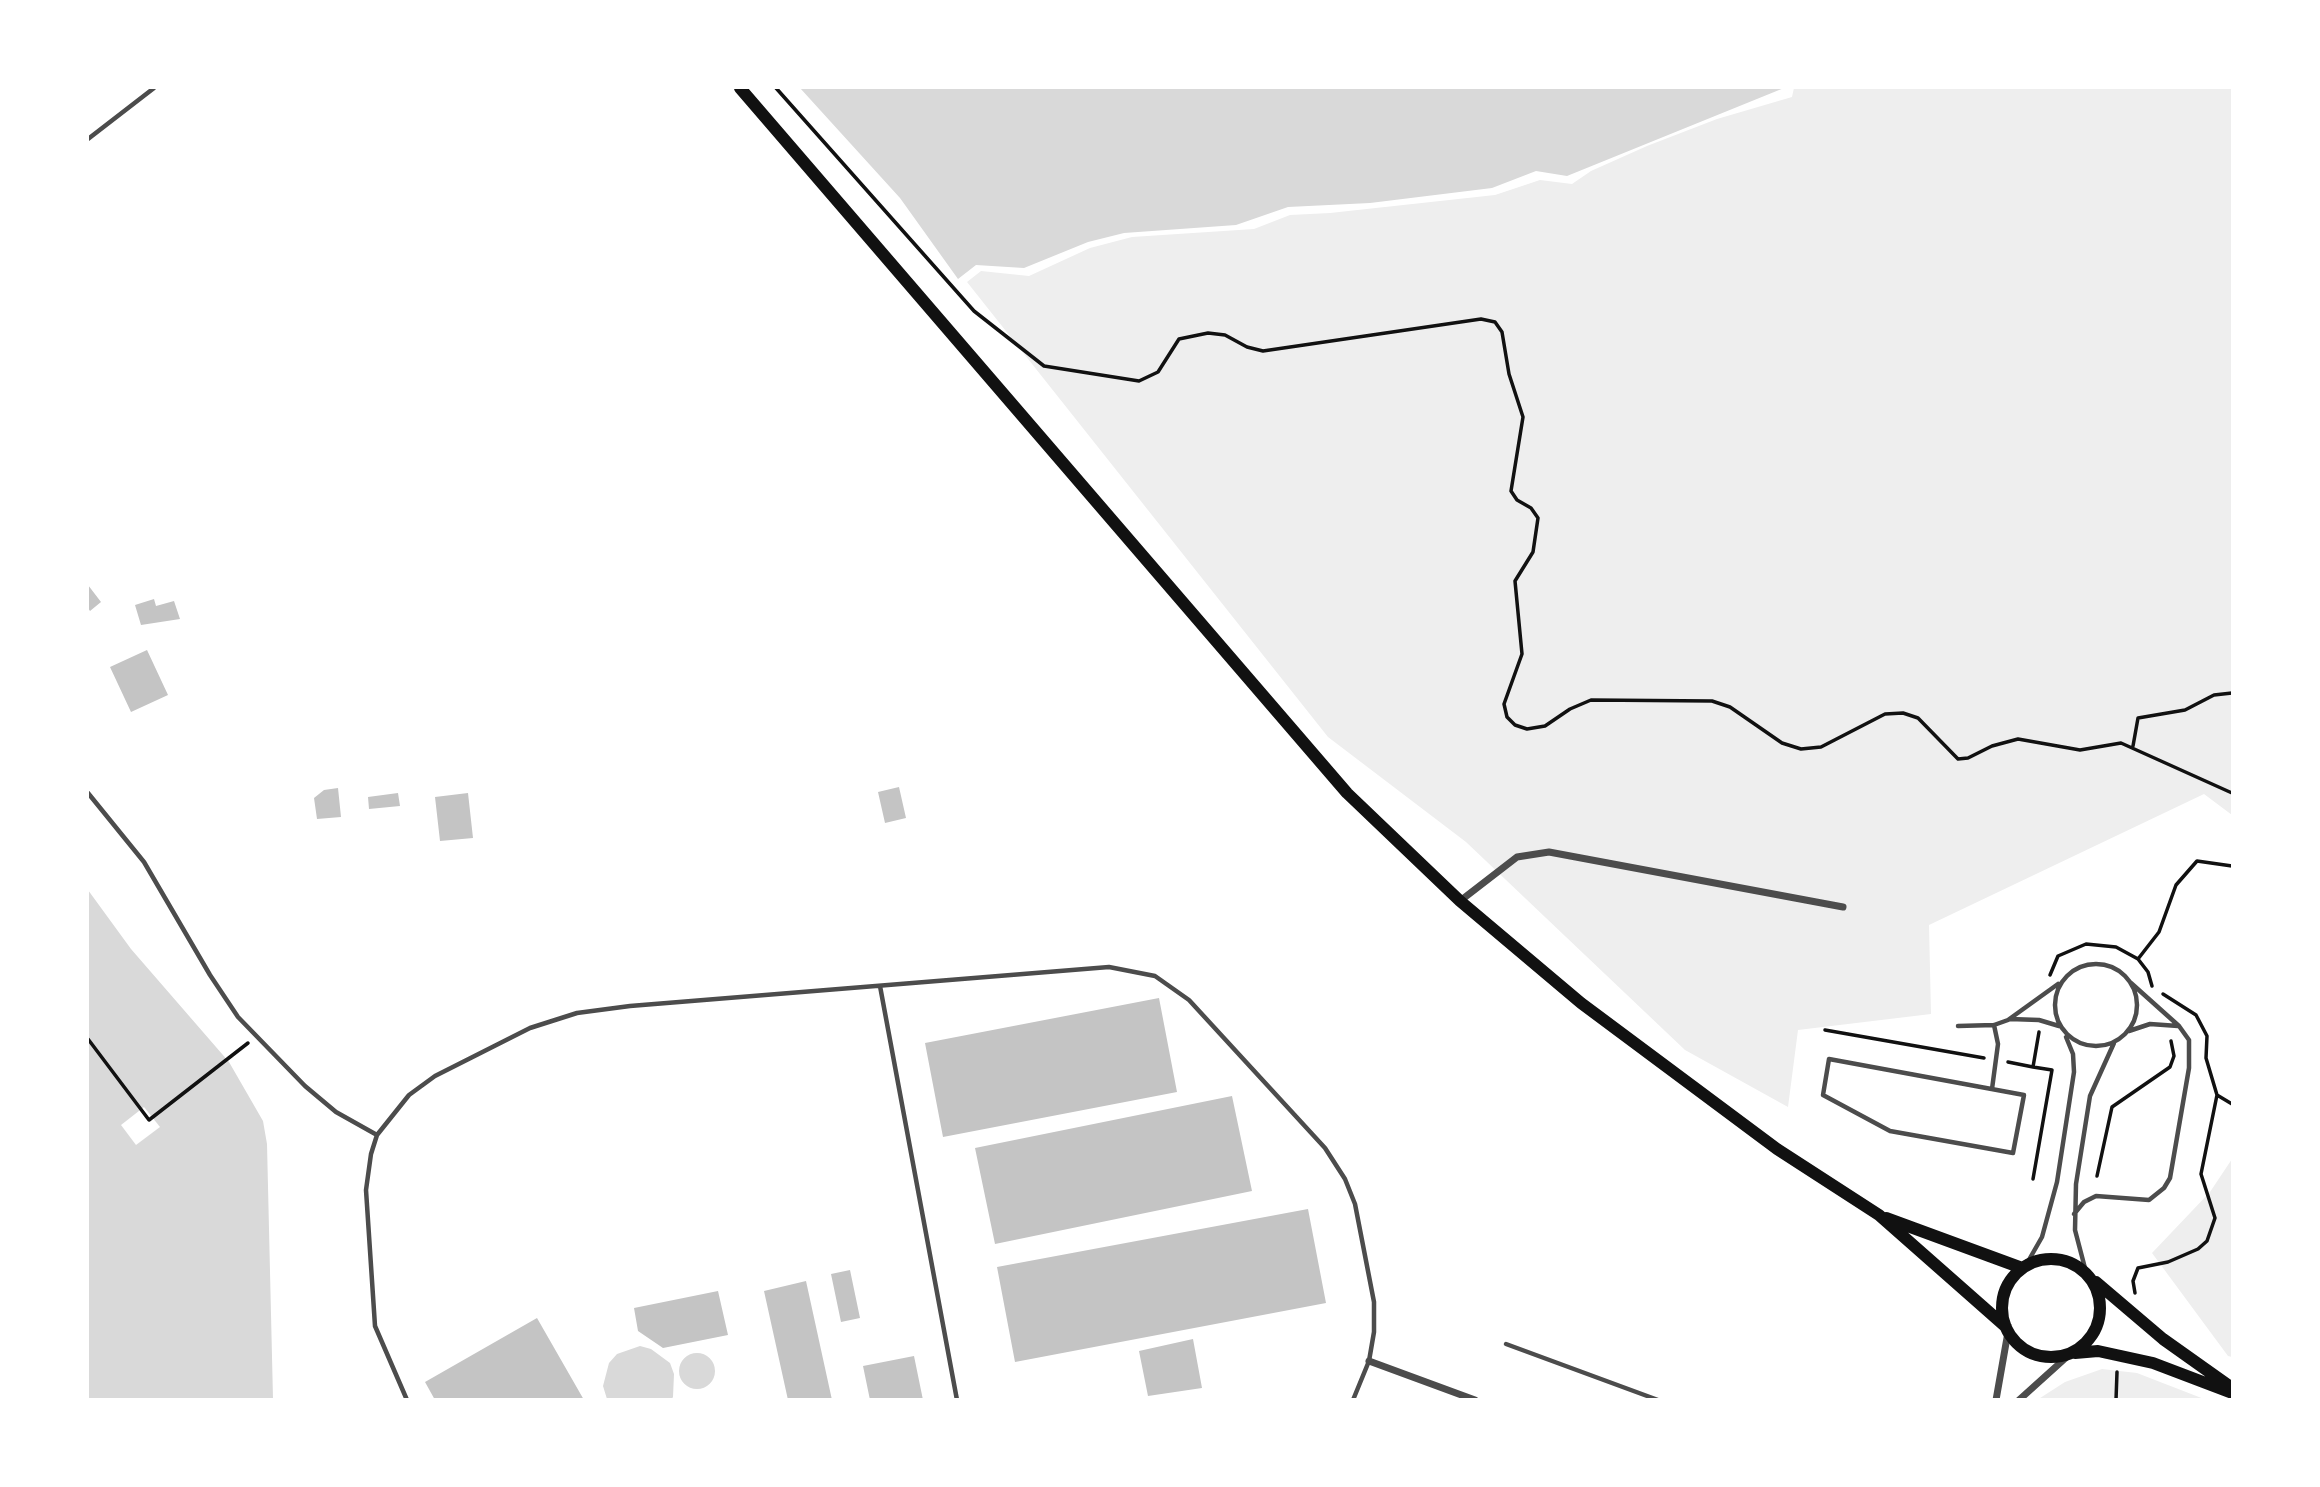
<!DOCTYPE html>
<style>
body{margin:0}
#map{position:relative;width:2320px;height:1487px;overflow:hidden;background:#fff;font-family:Karla,sans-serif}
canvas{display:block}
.frame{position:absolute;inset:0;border:89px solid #fff;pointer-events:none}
</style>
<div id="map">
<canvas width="2320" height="1487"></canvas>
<div class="frame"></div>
</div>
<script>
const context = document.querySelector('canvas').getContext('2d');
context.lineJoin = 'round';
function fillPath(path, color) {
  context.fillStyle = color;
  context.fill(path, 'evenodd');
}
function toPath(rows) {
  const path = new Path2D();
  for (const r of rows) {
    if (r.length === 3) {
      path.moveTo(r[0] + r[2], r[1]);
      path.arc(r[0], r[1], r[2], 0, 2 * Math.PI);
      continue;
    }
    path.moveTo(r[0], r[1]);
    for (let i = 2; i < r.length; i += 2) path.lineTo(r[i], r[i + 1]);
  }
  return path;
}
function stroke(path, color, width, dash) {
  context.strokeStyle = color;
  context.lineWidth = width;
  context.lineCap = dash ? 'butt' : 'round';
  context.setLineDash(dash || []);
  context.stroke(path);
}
const green = toPath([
 [1794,88,2232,88,2232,815,2204,794,1929,925,1931,1014,1798,1030,1788,1107,1685,1050,1466,842,1328,737,967,282,981,271,1029,276,1090,248,1132,237,1254,229,1290,215,1330,213,1495,195,1540,180,1572,184,1591,171,1647,146,1717,119,1792,97],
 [2232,1159,2232,1357,2228,1356,2152,1253,2210,1192],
 [2102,1369,2137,1373,2204,1399,2037,1400,2065,1382]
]);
const water = toPath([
 [800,88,1784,88,1567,176,1536,171,1492,188,1370,203,1288,207,1236,225,1124,233,1088,242,1024,268,976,265,958,279,900,198],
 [88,890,131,949,229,1062,263,1121,267,1144,273,1399,88,1399],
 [640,1346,651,1349,670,1363,674,1374,673,1397,671,1400,607,1399,603,1386,609,1363,617,1354],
 [697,1371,18]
]);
const pier = toPath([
 [144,1107,160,1127,136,1145,121,1125]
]);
const building = toPath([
 [88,585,101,602,90,611,88,608],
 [154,599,156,606,174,601,180,619,141,625,135,605],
 [147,650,168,695,131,712,110,667],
 [899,787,906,818,885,823,878,792],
 [338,788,341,817,317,819,314,798,324,790],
 [398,793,400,806,369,809,368,797],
 [468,793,473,838,440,841,435,797],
 [1159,998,1177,1092,943,1137,925,1043],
 [1232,1096,1252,1191,995,1244,975,1148],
 [1308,1209,1326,1303,1015,1362,997,1267],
 [850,1270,860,1318,841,1322,831,1274],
 [806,1281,832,1400,788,1400,764,1291],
 [718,1291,728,1335,663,1348,638,1331,634,1308],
 [537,1318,584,1400,435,1400,425,1382],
 [1193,1339,1202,1388,1148,1396,1139,1351],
 [914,1356,923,1400,870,1400,863,1366]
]);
const path = toPath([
 [776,88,974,311,1044,366,1139,381,1158,372,1179,339,1208,333,1225,335,1247,347,1263,351,1481,319,1495,322,1502,332,1509,374,1523,417,1511,491,1517,500,1531,508,1538,518,1533,552,1515,581,1522,654,1504,704,1507,717,1515,725,1527,729,1545,726,1570,709,1591,700,1712,701,1730,707,1782,743,1801,749,1821,747,1885,714,1903,713,1918,718,1958,759,1968,758,1992,746,2018,739,2080,750,2121,743,2232,793],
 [2133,746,2138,718,2185,710,2214,695,2232,693],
 [2050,975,2058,956,2086,944,2116,947,2138,959],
 [2152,986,2148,972,2138,959,2159,932,2176,885,2197,861,2232,866],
 [1825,1030,1984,1058],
 [88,1039,149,1120,248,1043],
 [2008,1062,2033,1067],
 [2217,1095,2232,1104],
 [2097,1176,2112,1107,2170,1067,2174,1056,2171,1041],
 [2033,1179,2052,1070,2033,1067,2039,1032],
 [2135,1293,2133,1281,2138,1268,2168,1262,2198,1249,2207,1241,2215,1218,2201,1174,2217,1095,2206,1058,2207,1036,2196,1015,2163,994],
 [2116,1400,2117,1372]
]);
const service = toPath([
 [88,139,154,88],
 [88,793,144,862,210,975,238,1017,305,1086,336,1112,377,1135],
 [2096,1005,41],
 [880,986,957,1400],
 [2010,1019,2039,1020,2059,1026],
 [1958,1026,1994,1025,2008,1020,2058,984],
 [2129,1031,2150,1024,2178,1026],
 [1829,1059,2024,1095,2013,1153,1890,1131,1823,1095,1829,1059],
 [1992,1089,1998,1044,1994,1025],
 [2074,1214,2084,1202,2096,1196,2149,1200,2164,1188,2170,1178,2189,1068,2189,1040,2179,1026,2131,983],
 [2026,1265,2042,1237,2057,1182,2074,1072,2073,1054,2066,1037],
 [2086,1272,2075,1230,2076,1184,2090,1096,2114,1043],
 [1506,1344,1658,1400],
 [407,1400,375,1326,366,1190,371,1154,377,1135,409,1095,435,1076,530,1028,577,1013,630,1006,1109,967,1155,976,1189,1000,1325,1148,1345,1179,1355,1204,1374,1302,1374,1332,1369,1361,1353,1400]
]);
const minor = toPath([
 [1460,901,1517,857,1549,852,1843,907],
 [1369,1361,1475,1400],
 [1996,1400,2008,1332],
 [2019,1400,2070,1354]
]);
const secondary = toPath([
 [740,88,1347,793,1460,901,1581,1003,1777,1149,1879,1215,2006,1327],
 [1886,1218,2022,1268],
 [2051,1308,49],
 [2096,1282,2163,1339,2232,1388],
 [2075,1353,2098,1351,2153,1363,2232,1393]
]);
fillPath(green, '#eee');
fillPath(water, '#d9d9d9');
fillPath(pier, '#fff');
fillPath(building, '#c4c4c4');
stroke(path, '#111', 3.5);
stroke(service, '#4c4c4c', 4.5);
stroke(minor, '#4c4c4c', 7);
stroke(secondary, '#111', 12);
</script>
